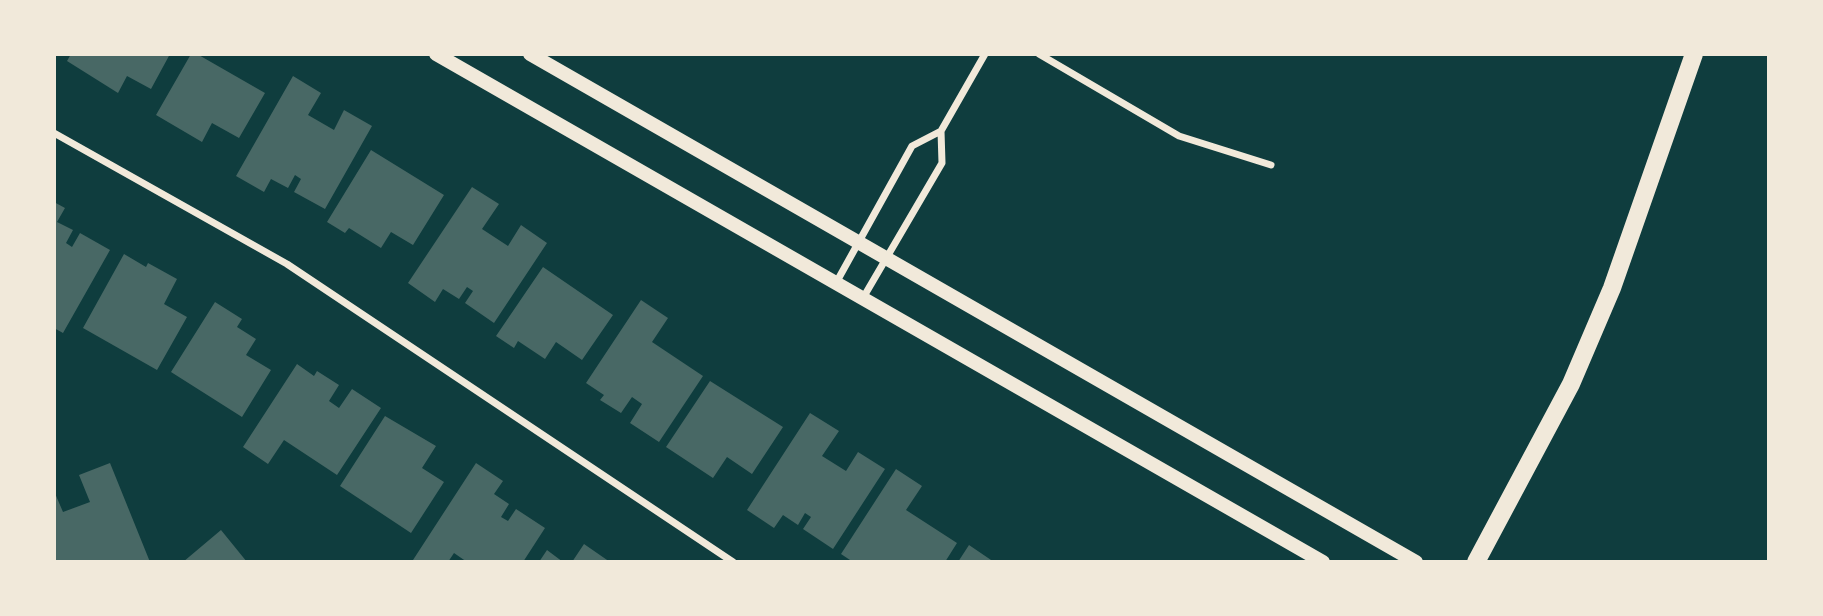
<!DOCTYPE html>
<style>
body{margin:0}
#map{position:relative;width:1823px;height:616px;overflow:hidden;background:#0f3d3e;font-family:Commissioner,sans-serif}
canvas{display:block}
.frame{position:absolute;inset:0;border:56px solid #f1e9da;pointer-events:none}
</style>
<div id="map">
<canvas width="1823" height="616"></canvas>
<div class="frame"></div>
</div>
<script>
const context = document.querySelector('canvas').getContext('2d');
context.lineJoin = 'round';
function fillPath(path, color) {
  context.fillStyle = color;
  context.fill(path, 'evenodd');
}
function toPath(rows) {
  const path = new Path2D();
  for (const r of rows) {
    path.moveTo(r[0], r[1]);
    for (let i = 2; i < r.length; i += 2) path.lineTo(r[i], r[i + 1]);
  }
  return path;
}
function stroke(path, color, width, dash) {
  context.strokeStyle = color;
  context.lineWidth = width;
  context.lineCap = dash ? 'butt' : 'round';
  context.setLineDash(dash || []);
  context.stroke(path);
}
const building = toPath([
 [71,54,170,54,151,89,127,76,118,93,67,61],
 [191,54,197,54,265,93,239,138,212,123,202,142,156,115],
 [293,76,321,93,308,115,334,130,344,110,372,126,325,209,294,192,301,179,295,175,288,188,271,179,264,192,236,176],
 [371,150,444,195,413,245,391,232,381,248,349,228,345,233,327,222],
 [472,187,499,204,482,229,508,246,521,225,547,243,494,323,465,303,473,291,467,287,459,299,443,289,435,302,408,283],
 [54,202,65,208,57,222,73,230,66,243,72,247,80,233,110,250,63,333,54,328],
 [124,254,146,267,148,263,177,279,164,304,187,317,157,370,83,328],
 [543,267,613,315,582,360,556,342,545,359,518,341,514,348,496,336],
 [641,300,668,318,652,342,703,376,659,442,630,423,642,404,632,397,621,413,600,400,604,395,586,383],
 [215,302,242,319,237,327,256,339,246,355,271,370,242,417,171,372],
 [297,364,314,376,317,371,339,385,329,401,339,408,352,389,381,408,337,475,284,440,268,464,243,447],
 [710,381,783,427,752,474,727,457,713,478,666,447],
 [810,413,839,431,822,456,846,471,858,452,885,469,833,549,803,529,811,517,805,513,798,525,783,515,774,528,747,510],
 [385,416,436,446,422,468,444,482,411,533,340,486],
 [110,463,150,562,54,562,54,491,63,512,90,502,79,475],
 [476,463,503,481,494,494,509,504,501,517,508,521,516,509,545,528,523,562,467,562,454,553,448,562,416,562,413,560],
 [896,469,922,486,906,510,957,543,945,562,853,562,841,554],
 [221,530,247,562,183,562],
 [584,544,610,562,572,562],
 [969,545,994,562,958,562],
 [547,550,563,562,539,562]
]);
const minor = toPath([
 [1039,54,1179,136,1271,165],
 [54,133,287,264,733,562],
 [836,283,912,146,941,131],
 [863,298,942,163,941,131,985,54]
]);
const secondary = toPath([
 [436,54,1323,562],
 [530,54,1416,562]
]);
const primary = toPath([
 [1476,562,1571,384,1612,288,1694,54]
]);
fillPath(building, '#486865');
stroke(minor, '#f1e9da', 7);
stroke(secondary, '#f1e9da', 14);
stroke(primary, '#f1e9da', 18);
</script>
